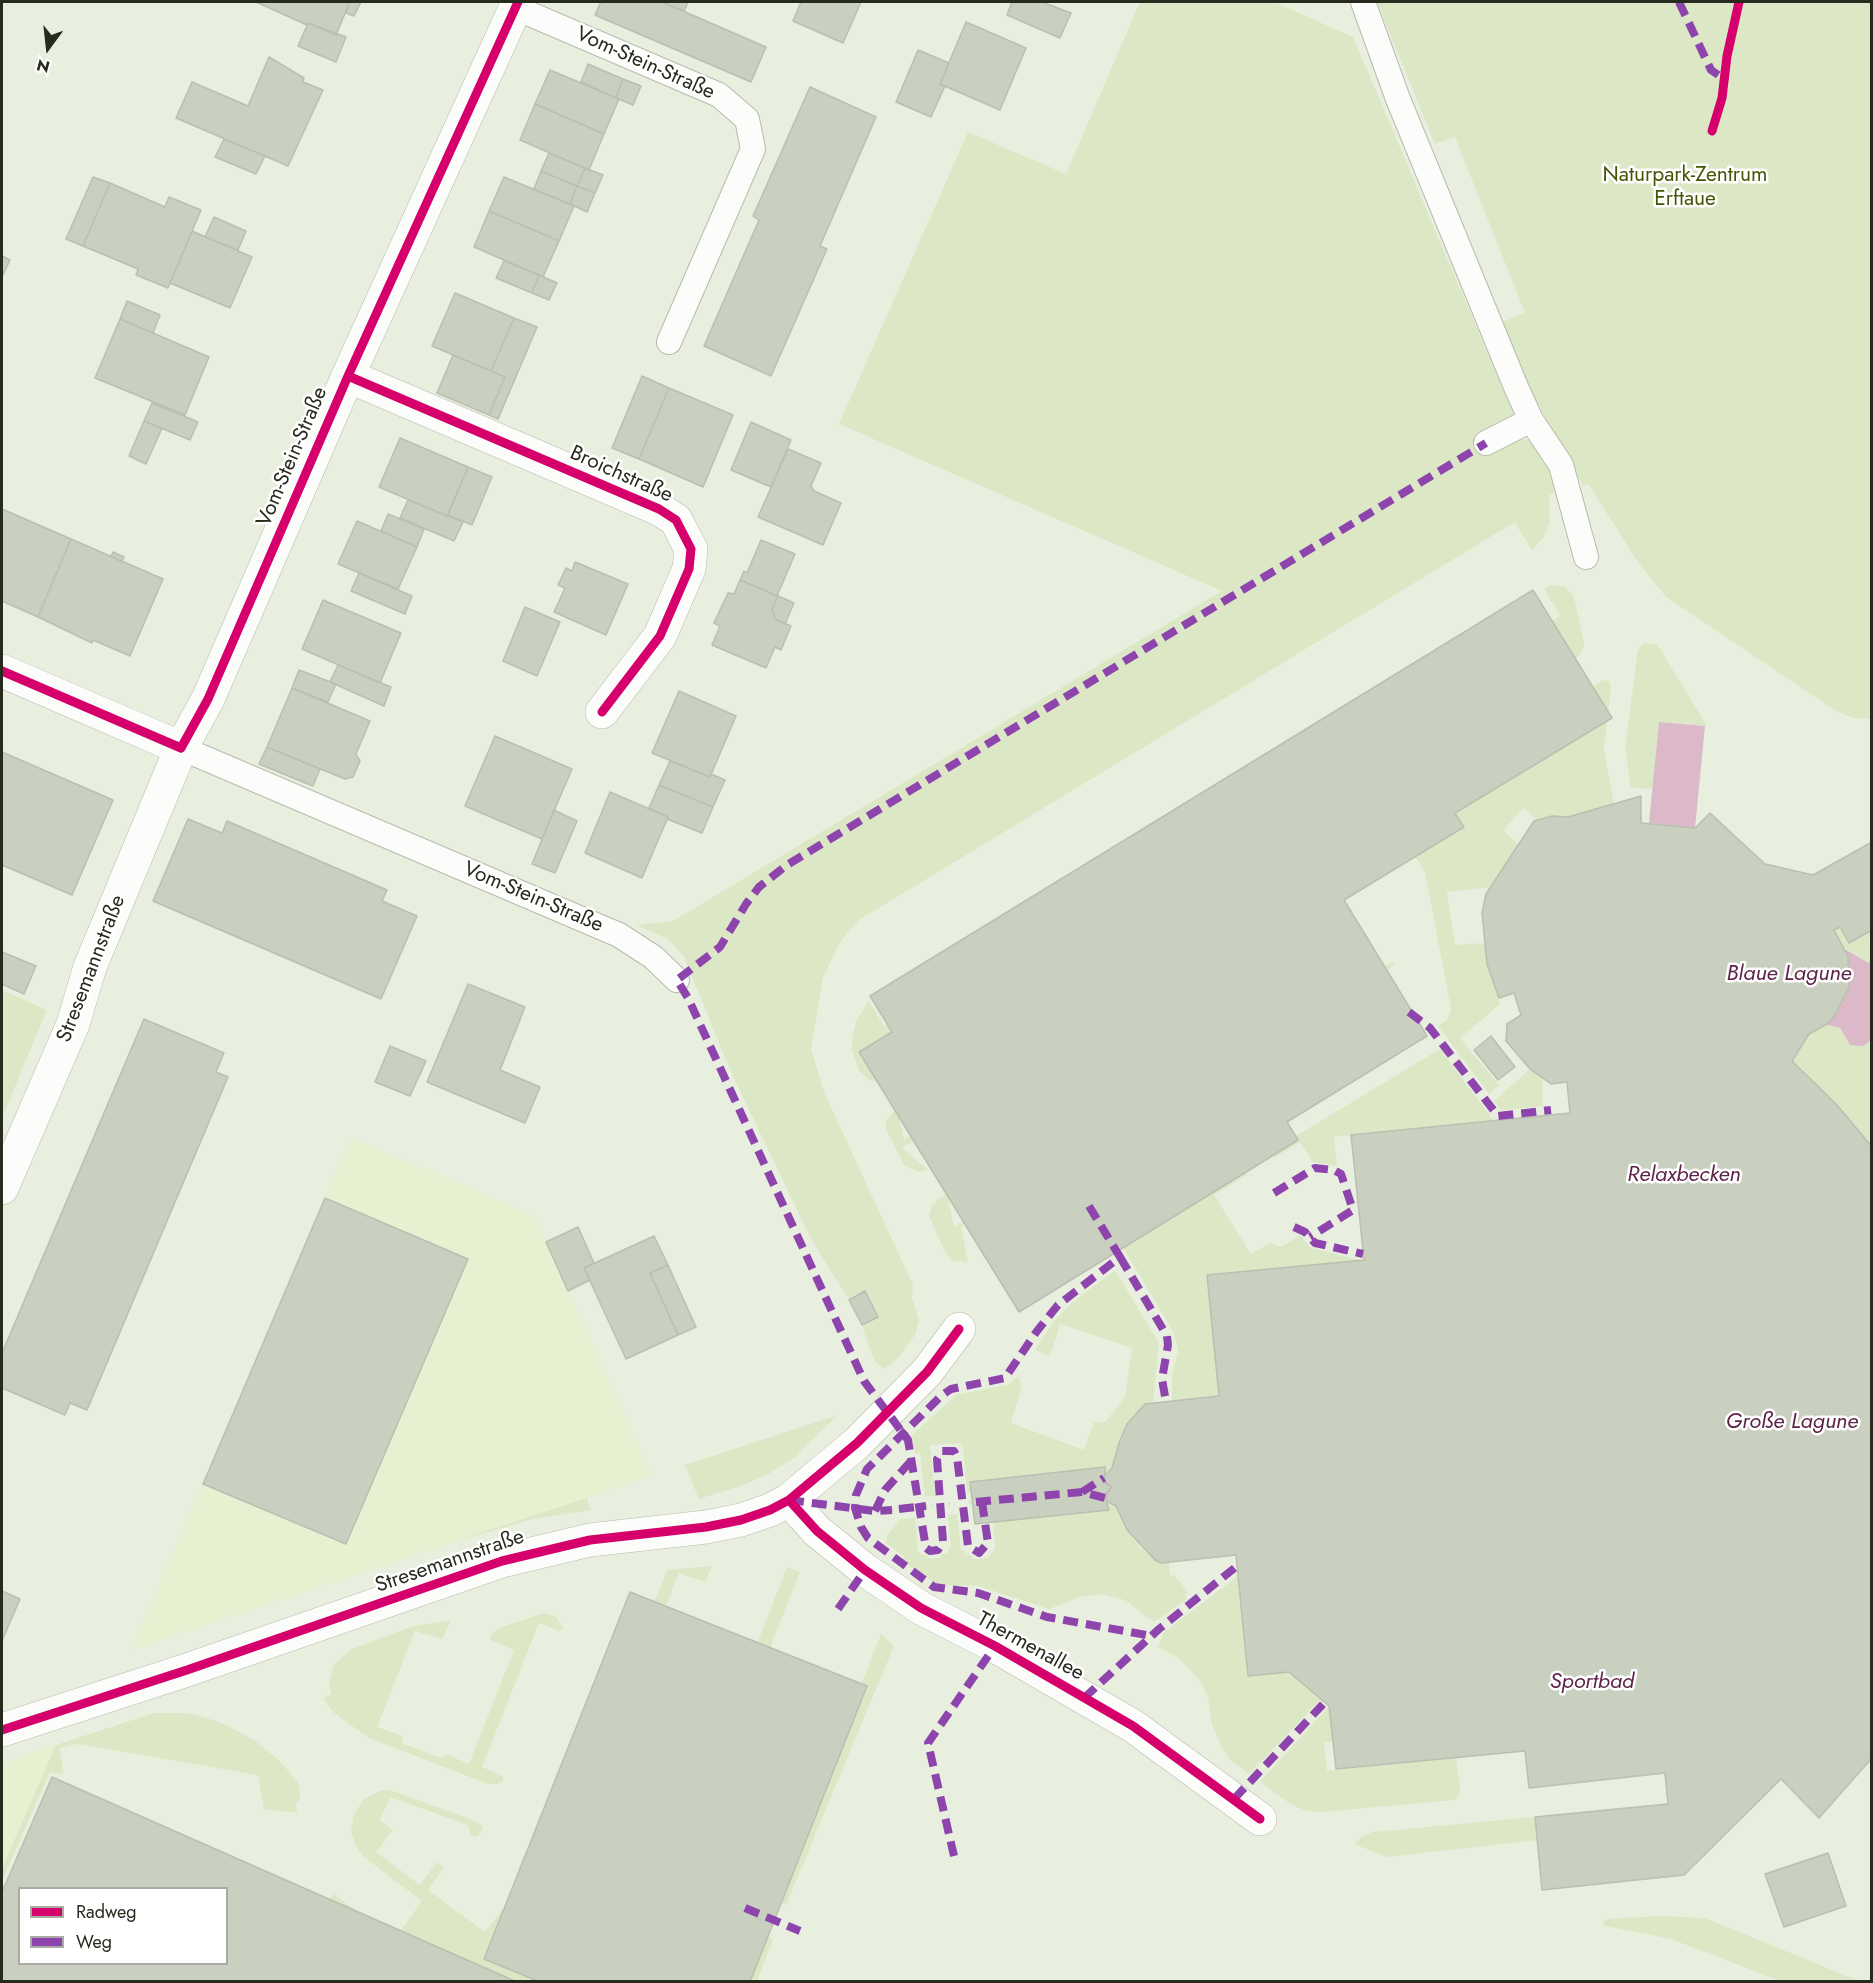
<!DOCTYPE html>
<meta charset="utf-8">
<style>
body{margin:0}
#map{position:relative;width:1873px;height:1983px;overflow:hidden;background:#e9efde;font-family:Jost,sans-serif}
canvas{display:block}
.frame{position:absolute;inset:0;border:3px solid #272b1e;pointer-events:none}
.legend{position:absolute;left:18px;top:1887px;width:210px;height:78px;box-sizing:border-box;background:#fff;border:2px solid #a9aaa5;margin:0;padding:8px 10px;list-style:none;font-size:18px;color:#272b1e}
.legend li{display:flex;align-items:center;gap:12px;height:30px}
.legend b{width:30px;border:2px solid #a9aaa5}
.north{position:absolute;left:18px;top:18px;width:60px;height:60px;-webkit-text-stroke:4px #fff;paint-order:stroke;rotate:195deg;font-size:16px;font-weight:700;line-height:24px;text-align:center;color:#272b1e}
.north::after{content:'';display:block;margin:auto;width:21px;height:27px;background:#272b1e;clip-path:polygon(50% 0,100% 100%,50% 72%,0 100%)}
</style>
<div id="map">
<canvas width="1873" height="1983"></canvas>
<div class="frame"></div>
<ul class="legend">
<li><b style="height:8px;background:#d6006c"></b>Radweg</li>
<li><b style="height:8px;background:#8e44ad"></b>Weg</li>
</ul>
<div class="north">N</div>
</div>
<script>
const context = document.querySelector('canvas').getContext('2d');
context.lineJoin = 'round';
function fillPath(path, color) {
  context.fillStyle = color;
  context.fill(path, 'evenodd');
}
function toPath(rows) {
  const path = new Path2D();
  for (const r of rows) {
    path.moveTo(r[0], r[1]);
    for (let i = 2; i < r.length; i += 2) path.lineTo(r[i], r[i + 1]);
  }
  return path;
}
function stroke(path, color, width, dash) {
  context.strokeStyle = color;
  context.lineWidth = width;
  context.lineCap = dash ? 'butt' : 'round';
  context.setLineDash(dash || []);
  context.stroke(path);
}
function label(font, color, halo, rows, align = 'center') {
  context.font = font + ' Jost,sans-serif';
  context.lineWidth = 5;
  context.setLineDash([]);
  context.textBaseline = 'middle';
  context.strokeStyle = halo;
  context.fillStyle = color;
  for (const [text, x, y, turn = 0] of rows) {
    context.save();
    context.translate(x, y);
    context.rotate((+turn || 0) * Math.PI / 180);
    context.textAlign = isNaN(turn) ? turn : align;
    if (halo) context.strokeText(text, 0, 0);
    context.fillText(text, 0, 0);
    context.restore();
  }
}
const built = toPath([
 [351,1138,534,1215,652,1476,131,1650],
 [56,1745,2,1868,2,1763]
]);
const green = toPath([
 [1140,2,1274,2,1353,37,1515,418,1516,438,1535,442,1552,472,1554,493,1549,495,1550,522,1543,538,1532,550,1515,523,1500,531,859,920,847,933,836,950,823,978,811,1048,824,1092,913,1285,912,1298,919,1320,915,1335,896,1360,884,1369,876,1363,869,1348,862,1325,877,1317,865,1291,849,1300,811,1239,730,1070,684,957,668,939,636,925,673,921,1222,591,839,424,968,132,1066,174],
 [1377,2,1871,2,1871,719,1853,718,1836,711,1666,597,1638,562,1588,484,1583,486,1519,369,1500,323,1525,313,1455,137,1435,144],
 [1553,585,1565,587,1574,597,1584,643,1583,650,1574,662,860,1057,886,1079,870,1081,859,1071,852,1049,853,1034,857,1019,869,1001,884,1026,1560,616,1544,588],
 [1644,643,1657,644,1707,726,1659,722,1653,789,1631,788,1625,748,1638,650],
 [1603,680,1609,681,1611,687,1604,749,1614,804,1568,817,1552,816,1537,820,1524,808,1503,830,1518,844,1513,857,1491,887,1447,892,1455,945,1485,943,1487,964,1499,998,1500,1004,1460,1038,1499,1085,1489,1094,1438,1026,1448,1019,1451,1009,1425,872,1406,842,902,1148,928,1170,918,1172,904,1165,886,1129,886,1121,897,1107,904,1140],
 [1840,927,1849,943,1871,930,1871,940,1869,942,1871,946,1871,961,1869,963,1846,950,1834,930],
 [1392,962,1395,964,1383,973,961,1227,968,1262,953,1261,946,1254,929,1216,932,1205,947,1193,954,1227],
 [2,990,47,1010,2,1118],
 [1827,1024,1840,1028,1850,1045,1871,1037,1871,1033,1871,1147,1837,1105,1792,1061,1809,1034],
 [1440,1049,1494,1121,1334,1137,1337,1166,1313,1162,1300,1142,1276,1157,1272,1156,1284,1143],
 [1530,1069,1542,1077,1543,1106,1501,1110,1494,1101],
 [1248,1168,1247,1175,1214,1195,1251,1254,1270,1243,1281,1247,1300,1235,1311,1248,1359,1260,1207,1275,1219,1396,1172,1401,1172,1375,1178,1351,1174,1333,1120,1242],
 [1115,1270,1159,1343,1153,1403,1144,1404,1127,1424,1119,1443,1112,1468,1105,1473,1104,1467,970,1482,971,1493,967,1493,963,1447,960,1443,930,1445,935,1496,925,1497,920,1454,915,1454,912,1435,956,1395,1007,1385,1018,1377,1022,1386,1011,1423,1084,1450,1094,1422,1105,1422,1125,1397,1132,1348,1060,1324,1050,1356,1035,1350,1053,1322,1072,1303],
 [838,1415,794,1458,770,1473,746,1484,699,1499,685,1465],
 [587,1498,591,1510,532,1519,444,1545],
 [1108,1504,1116,1506,1123,1525,1141,1548,1155,1560,1169,1562,1170,1575,1175,1576,1188,1592,1185,1595,1187,1599,1154,1622,1125,1600,1101,1594,1080,1597,1049,1609,975,1585,940,1586,909,1566,903,1556,886,1543,887,1535,901,1519,915,1518,918,1552,921,1555,927,1555,927,1558,941,1558,941,1554,948,1553,948,1549,951,1548,948,1515,957,1514,961,1551,964,1550,965,1555,971,1555,972,1559,988,1558,995,1548,993,1522,1109,1510],
 [712,1566,705,1582,679,1573,584,1814,572,1809,667,1570],
 [787,1567,800,1572,688,1855,677,1850],
 [1238,1576,1248,1675,1289,1672,1321,1699,1249,1774,1231,1761,1221,1747,1212,1724,1208,1697,1201,1682,1180,1659,1158,1647,1163,1633],
 [544,1613,556,1617,563,1628,559,1631,539,1623,482,1767,503,1776,503,1781,497,1784,488,1784,369,1738,334,1713,323,1698,331,1694,329,1681,334,1665,350,1650,410,1627,451,1620,442,1639,415,1631,377,1727,400,1735,403,1738,402,1743,441,1758,446,1754,469,1764,514,1650,490,1640,490,1635,499,1628],
 [881,1634,894,1646,786,1905,769,1898,856,1698],
 [1329,1706,1333,1741,1324,1743,1327,1771,1456,1758,1460,1788,1459,1796,1454,1800,1322,1812,1307,1811,1292,1805,1260,1782],
 [154,1713,186,1713,204,1717,224,1724,254,1740,280,1761,298,1783,301,1798,295,1804,298,1813,264,1809,258,1775,77,1744,60,1748,63,1772,61,1774,50,1772,2,1881,2,1868,56,1745],
 [390,1790,473,1820,483,1826,480,1834,475,1837,470,1834,468,1825,390,1797,380,1820,393,1830,376,1852,420,1885,437,1862,444,1867,428,1890,485,1932,502,1910,528,1920,550,1867,524,1857,528,1851,540,1847,548,1850,583,1867,586,1876,562,1867,524,1963,546,1981,430,1981,384,1947,356,1964,353,1964,349,1957,376,1940,348,1918,319,1935,316,1926,322,1911,334,1894,399,1945,407,1936,401,1930,422,1901,364,1857,356,1847,351,1831,354,1814,364,1799,380,1791],
 [1535,1817,1537,1840,1387,1857,1354,1844,1364,1835,1373,1832],
 [1659,1916,1705,1918,1859,1981,1780,1981,1671,1939,1605,1926,1603,1923,1606,1919],
 [752,1930,773,1939,757,1981,745,1981]
]);
const water = toPath([
 [1659,722,1705,726,1695,828,1649,823],
 [1820,943,1846,950,1869,963,1871,961,1872,1033,1869,1042,1863,1046,1850,1045,1840,1028,1814,1021]
]);
const building = toPath([
 [256,2,347,2,349,4,336,35,308,23,307,25,256,2],
 [346,2,361,2,354,16,346,13,349,4,346,2],
 [601,2,662,2,766,47,751,82,595,15,601,2],
 [662,2,688,2,684,11,662,2],
 [801,2,861,2,843,43,793,21,801,2],
 [1012,2,1042,2,1071,13,1060,38,1007,15,1012,2],
 [966,22,1026,48,1000,110,940,84,966,22],
 [308,23,346,37,336,62,298,46,308,23],
 [918,50,949,63,940,84,945,86,931,117,896,102,918,50],
 [269,57,304,78,303,82,323,90,288,166,176,118,192,82,248,106,269,57],
 [588,64,623,79,616,98,581,82,588,64],
 [550,70,619,99,604,134,535,104,550,70],
 [623,79,641,86,633,105,616,98,623,79],
 [810,87,876,117,820,246,827,249,771,376,704,346,759,220,753,216,810,87],
 [535,104,604,134,589,170,520,140,535,104],
 [224,139,265,156,256,174,215,157,224,139],
 [549,153,585,168,577,186,541,171,549,153],
 [585,168,603,175,595,193,577,186,585,168],
 [541,171,577,186,570,204,534,189,541,171],
 [93,177,110,183,83,246,66,239,93,177],
 [504,177,574,206,559,241,489,211,504,177],
 [110,183,165,207,169,197,201,210,168,288,136,275,138,269,83,246,110,183],
 [577,186,595,193,587,212,570,204,577,186],
 [489,211,559,241,543,277,474,247,489,211],
 [214,217,246,231,238,250,205,237,214,217],
 [192,231,252,257,230,308,170,283,192,231],
 [2,256,10,260,2,277,2,256],
 [504,261,539,275,532,293,496,278,504,261],
 [539,275,557,283,549,300,532,293,539,275],
 [455,293,514,318,491,371,432,346,455,293],
 [127,301,160,315,153,333,120,319,127,301],
 [514,318,537,327,498,419,489,415,505,377,491,371,514,318],
 [120,319,209,357,185,415,95,378,120,319],
 [453,355,505,377,489,415,437,393,453,355],
 [642,376,669,388,639,459,612,448,642,376],
 [669,388,733,415,703,487,639,459,669,388],
 [152,403,198,422,190,440,144,421,152,403],
 [144,421,162,428,146,464,129,456,144,421],
 [751,422,791,440,771,487,731,470,751,422],
 [400,438,468,467,447,516,379,487,400,438],
 [788,449,821,463,811,486,814,491,841,503,823,545,758,517,788,449],
 [468,467,492,477,472,525,448,515,468,467],
 [408,500,463,522,454,541,400,518,408,500],
 [2,509,71,539,38,617,2,601,2,509],
 [388,514,424,529,417,547,381,531,388,514],
 [357,521,417,547,398,589,338,564,357,521],
 [71,539,163,579,130,656,93,640,92,643,38,617,71,539],
 [761,540,795,554,777,596,740,580,744,571,747,573,761,540],
 [113,552,124,557,122,562,111,556,113,552],
 [575,562,628,584,606,635,554,612,565,588,558,585,566,568,572,571,575,562],
 [359,573,412,596,405,614,351,591,359,573],
 [740,580,778,596,772,609,775,619,791,626,781,650,775,647,766,668,712,645,720,626,714,623,728,593,734,594,740,580],
 [1533,590,1612,718,1455,813,1464,827,1344,900,1427,1036,1287,1122,1298,1140,1019,1312,859,1052,892,1032,870,996,1533,590],
 [778,596,794,603,785,624,775,619,772,609,778,596],
 [323,600,401,633,380,683,302,649,323,600],
 [525,607,560,622,537,676,503,661,525,607],
 [338,665,391,687,384,706,330,682,338,665],
 [299,670,336,684,328,702,292,688,299,670],
 [292,688,370,721,356,754,360,761,353,777,345,779,267,747,292,688],
 [679,691,736,716,710,777,652,753,679,691],
 [495,736,572,769,542,839,465,806,495,736],
 [267,747,320,769,313,786,259,764,267,747],
 [2,752,113,800,72,895,2,865,2,752],
 [670,761,710,777,711,774,725,780,713,807,659,785,670,761],
 [659,785,713,807,702,833,667,819,668,817,649,808,659,785],
 [610,792,668,817,642,878,585,853,610,792],
 [1641,796,1641,823,1695,828,1710,813,1765,864,1813,875,1872,842,1872,930,1849,943,1840,927,1834,930,1848,956,1849,987,1835,1015,1827,1024,1809,1034,1792,1061,1837,1105,1872,1147,1872,1758,1819,1818,1781,1779,1684,1875,1542,1890,1535,1817,1668,1804,1665,1773,1529,1788,1525,1751,1336,1769,1329,1706,1289,1672,1248,1676,1236,1555,1161,1563,1155,1560,1127,1530,1116,1506,1106,1501,1106,1493,1112,1487,1106,1484,1104,1476,1112,1468,1119,1443,1127,1424,1145,1404,1219,1396,1207,1275,1364,1260,1351,1135,1570,1113,1567,1082,1551,1084,1530,1069,1506,1041,1507,1024,1521,1015,1514,993,1499,998,1487,964,1482,913,1486,894,1534,821,1552,816,1568,817,1641,796],
 [554,810,577,821,555,873,532,864,554,810],
 [188,819,222,833,227,821,387,890,382,901,417,916,381,999,153,901,188,819],
 [2,952,36,966,24,994,2,984,2,952],
 [468,984,525,1007,500,1070,540,1087,525,1123,427,1082,468,984],
 [144,1019,224,1053,216,1072,228,1077,87,1410,70,1403,65,1415,2,1388,2,1353,144,1019],
 [1491,1036,1515,1067,1498,1080,1474,1050,1491,1036],
 [390,1046,426,1061,410,1096,375,1082,390,1046],
 [325,1198,468,1259,346,1544,203,1484,325,1198],
 [578,1227,594,1263,584,1268,590,1280,568,1291,546,1242,578,1227],
 [654,1236,668,1265,650,1273,678,1335,626,1359,584,1268,654,1236],
 [668,1265,696,1327,678,1335,650,1273,668,1265],
 [865,1291,878,1317,862,1325,849,1300,865,1291],
 [1105,1467,1105,1482,1112,1487,1105,1497,1109,1510,975,1524,970,1482,1105,1467],
 [2,1591,20,1599,2,1641,2,1591],
 [630,1592,867,1686,750,1982,540,1982,484,1959,630,1592],
 [52,1777,517,1982,2,1982,2,1892,52,1777],
 [20,1888,226,1888,226,1964,20,1964,20,1888],
 [1828,1853,1846,1906,1784,1927,1765,1874,1828,1853]
]);
const path = toPath([
 [969,1503,976,1502],
 [948,1504,955,1504],
 [926,1506,933,1506],
 [892,1510,899,1509]
]);
const lane = toPath([
 [1363,2,1398,99,1516,387,1531,420,1561,465,1586,557],
 [516,8,719,95,747,119,753,149,669,342],
 [1486,443,1531,420],
 [181,748,619,935,653,957,677,980]
]);
const street = toPath([
 [348,376,659,509,676,520,691,549,689,569,660,636,602,712],
 [2,671,181,748,208,699,348,376,518,2],
 [2,1188,73,1024,90,967,181,748],
 [789,1500,817,1531,865,1570,921,1608,995,1646,1133,1726,1260,1819],
 [2,1730,187,1670,502,1561,590,1540,706,1527,741,1520,770,1510,789,1500,857,1443,927,1372,959,1329]
]);
const quiet = toPath([
 [1679,2,1711,70,1724,79],
 [1409,1012,1430,1028,1498,1116,1551,1110],
 [1274,1193,1315,1168,1334,1170,1341,1174,1353,1210,1310,1237],
 [1089,1206,1120,1257,1058,1305,1037,1331,1005,1378,951,1389,941,1396,867,1469,856,1495,855,1508,861,1527,868,1538,934,1587,978,1593,1047,1617,1152,1636],
 [1294,1227,1305,1232,1315,1243,1363,1254],
 [1120,1257,1167,1336,1168,1345,1162,1379,1166,1402],
 [1082,1492,1104,1478],
 [789,1500,875,1511,892,1510],
 [976,1502,1082,1492,1105,1498],
 [982,1502,988,1543,979,1553,968,1546,957,1457,954,1451,942,1451,937,1459,943,1542,938,1550,930,1551,926,1548,908,1440,864,1381,688,998,677,980,720,947,746,904,759,887,787,865,1486,443],
 [899,1509,926,1506],
 [875,1511,885,1490,911,1461],
 [838,1609,865,1570],
 [1084,1698,1159,1629,1237,1566],
 [1234,1799,1325,1702],
 [954,1856,928,1743,995,1646],
 [745,1908,800,1931]
]);
const cycleway = toPath([
 [1712,131,1722,98,1727,56,1739,2],
 [348,376,659,509,676,520,691,549,689,569,660,636,602,712],
 [2,671,181,748,208,699,348,376,518,2],
 [789,1500,817,1531,865,1570,921,1608,995,1646,1133,1726,1260,1819],
 [2,1730,187,1670,502,1561,590,1540,706,1527,741,1520,770,1510,789,1500,857,1443,927,1372,959,1329]
]);
const streetNames = [
 ["Vom-Stein-Straße",645,64,24],
 ["Vom-Stein-Straße",293,457,-67],
 ["Broichstraße",621,475,24],
 ["Vom-Stein-Straße",533,898,23],
 ["Stresemannstraße",92,969,-69],
 ["Stresemannstraße",450,1562,-19],
 ["Thermenallee",1030,1647,29]
];
const parkNames = [
 ["Naturpark-Zentrum",1685,176],
 ["Erftaue",1685,200]
];
const waterNames = [
 ["Blaue Lagune",1789,975],
 ["Relaxbecken",1684,1176],
 ["Große Lagune",1792,1423],
 ["Sportbad",1592,1683]
];
fillPath(built, '#e6f1d2');
fillPath(green, '#dce7c6');
fillPath(water, '#dbb9c8');
fillPath(building, '#cad0bf');
stroke(building, '#babfb1', 1.5);
stroke(lane, '#b6bbad', 26);
stroke(street, '#b6bbad', 34);
stroke(path, '#d9dbd5', 4, [1.5, 4.5]);
stroke(lane, '#fcfdfa', 24);
stroke(street, '#fcfdfa', 33);
stroke(quiet, '#8e44ad', 8, [15, 8]);
stroke(cycleway, '#d6006c', 9);
label('21px', '#272b1e', '#fff', streetNames);
label('21px', '#445505', '#fff', parkNames);
label('italic 22px', '#5f2349', '#fff', waterNames);
</script>
